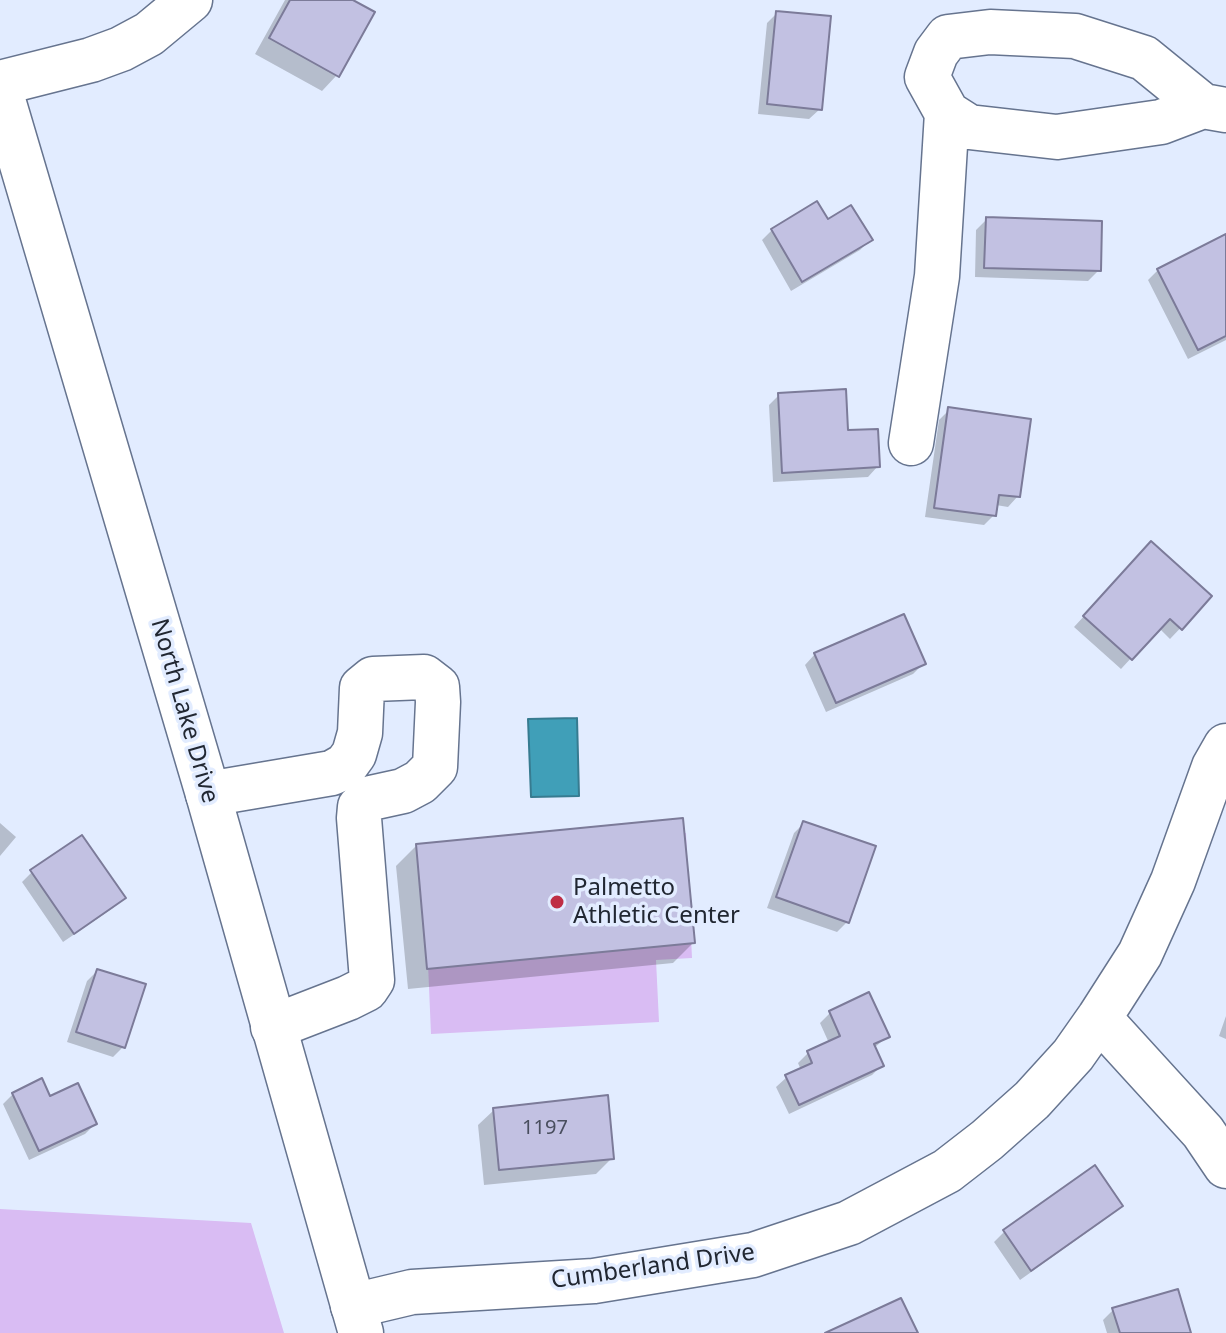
<!DOCTYPE html>
<style>
body{margin:0}
canvas{display:block;background:#e2ecff}
</style>
<canvas width="1226" height="1333"></canvas>
<script>
const context = document.querySelector('canvas').getContext('2d');
context.lineJoin = 'round';
function fillPath(path, color) {
  context.fillStyle = color;
  context.fill(path, 'evenodd');
}
function toPath(rows) {
  const path = new Path2D();
  for (const r of rows) {
    path.moveTo(r[0], r[1]);
    for (let i = 2; i < r.length; i += 2) path.lineTo(r[i], r[i + 1]);
  }
  return path;
}
function stroke(path, color, width, dash) {
  context.strokeStyle = color;
  context.lineWidth = width;
  context.lineCap = dash ? 'butt' : 'round';
  context.setLineDash(dash || []);
  context.stroke(path);
}
function label(font, color, halo, rows, align = 'center') {
  context.font = font + ' "Noto Sans",sans-serif';
  context.lineWidth = 7;
  context.setLineDash([]);
  context.textBaseline = 'middle';
  context.strokeStyle = halo;
  context.fillStyle = color;
  for (const [text, x, y, turn = 0] of rows) {
    context.save();
    context.translate(x, y);
    context.rotate((+turn || 0) * Math.PI / 180);
    context.textAlign = isNaN(turn) ? turn : align;
    if (halo) context.strokeText(text, 0, 0);
    context.fillText(text, 0, 0);
    context.restore();
  }
}
const green = toPath([
 [686,833,692,958,656,960,659,1022,431,1034,423,846],
 [0,1209,251,1223,284,1333,0,1333]
]);
const water = toPath([
 [577,718,579,796,531,797,528,719,577,718]
]);
const shadow = toPath([
 [285,0,349,0,337,75,322,91,255,54],
 [777,13,820,109,809,119,758,114,767,23],
 [987,219,1099,270,1088,281,975,277,976,230],
 [828,222,870,240,860,250,791,291,762,240,772,230],
 [1226,243,1226,340,1188,359,1148,280,1158,270],
 [779,395,847,432,878,466,868,477,773,482,769,405],
 [949,410,1018,496,1008,507,996,505,994,515,984,525,925,517,939,420],
 [1141,554,1210,597,1170,639,1159,628,1121,669,1074,627],
 [815,654,923,664,913,674,826,712,805,665],
 [0,823,16,837,0,856],
 [804,823,847,922,837,932,767,908,794,833],
 [416,846,693,943,673,963,408,989,396,866],
 [32,872,123,898,113,908,63,942,22,882],
 [97,971,124,1046,113,1057,67,1042,87,981],
 [830,1013,888,1036,874,1048,882,1065,872,1075,789,1114,776,1087,787,1077,801,1070,798,1063,808,1053,829,1043,820,1023],
 [1226,1016,1226,1039,1219,1036],
 [13,1094,49,1099,95,1124,85,1134,29,1160,3,1104],
 [494,1110,612,1158,596,1174,484,1185,478,1125],
 [1121,1206,1110,1216,1020,1280,994,1242,1004,1232],
 [1113,1310,1189,1333,1107,1333,1103,1320]
]);
const building = toPath([
 [290,0,353,0,375,12,339,77,269,38,290,0],
 [776,11,831,16,822,110,767,104,776,11],
 [817,201,828,219,851,205,873,240,802,282,771,229,817,201],
 [986,217,1102,221,1101,271,984,268,986,217],
 [1226,234,1226,336,1198,350,1157,269,1226,234],
 [846,389,848,430,878,429,880,467,782,473,778,393,846,389],
 [948,407,1031,419,1020,497,999,495,996,516,934,508,948,407],
 [1151,541,1212,596,1182,630,1170,619,1132,660,1083,616,1151,541],
 [904,614,926,664,836,703,814,653,904,614],
 [683,818,695,943,427,969,416,844,683,818],
 [803,821,876,846,849,923,776,897,803,821],
 [82,835,126,898,74,934,30,870,82,835],
 [97,969,146,984,125,1048,76,1032,97,969],
 [869,992,890,1037,874,1044,884,1066,799,1105,785,1075,812,1063,807,1051,840,1036,829,1011,869,992],
 [42,1078,50,1096,78,1083,97,1124,39,1151,12,1093,42,1078],
 [608,1095,614,1159,499,1170,493,1108,608,1095],
 [1095,1165,1123,1206,1031,1271,1003,1230,1095,1165],
 [1178,1289,1191,1333,1120,1333,1112,1308,1178,1289],
 [901,1298,918,1333,825,1333,901,1298]
]);
const minor = toPath([
 [0,83,91,60,121,49,149,34,190,0],
 [1203,106,1144,58,1075,36,990,32,948,37,936,53,927,77,947,113,969,127,1057,137,1161,122,1203,106,1226,110],
 [911,443,937,276,947,113],
 [208,794,332,773,346,765,354,754,360,733,362,688,373,679,424,677,437,687,438,702,435,767,420,782,403,791,371,798,360,807,359,818,372,980,366,989,348,998,273,1027],
 [1099,1018,1203,1132,1226,1166],
 [353,1306,412,1292,594,1281,753,1255,849,1223,947,1171,987,1140,1032,1100,1073,1055,1099,1018,1140,954,1173,881,1214,767,1226,746]
]);
const major = toPath([
 [0,90,208,794,361,1333]
]);
const markers = [
 [557,902,8,"#bf2e45"]
];
const numberNames = [
 ["1197",545,1128]
];
const streetNames = [
 ["North Lake Drive",184,711,74],
 ["Cumberland Drive",653,1267,-8]
];
const poiNames = [
 ["Palmetto",573,888],
 ["Athletic Center",573,916]
];
fillPath(green, '#d9bcf3');
fillPath(water, '#409fb8');
stroke(water, '#377b90', 2);
fillPath(shadow, '#0003');
fillPath(building, '#c2c1e2');
stroke(building, '#7c7b99', 2);
stroke(minor, '#66748f', 47);
stroke(major, '#66748f', 47);
stroke(minor, '#fff', 44);
stroke(major, '#fff', 44);
for (const [x, y, r, color] of markers) {
  const dot = new Path2D();
  dot.arc(x, y, r, 0, 2 * Math.PI);
  context.fillStyle = color;
  context.fill(dot);
  stroke(dot, '#e2ecff', 3);
}
label('20px', '#494e5e', null, numberNames);
label('24px', '#212732', '#e2ecff', streetNames);
label('24px', '#212732', '#e2ecff', poiNames, 'left');
</script>
